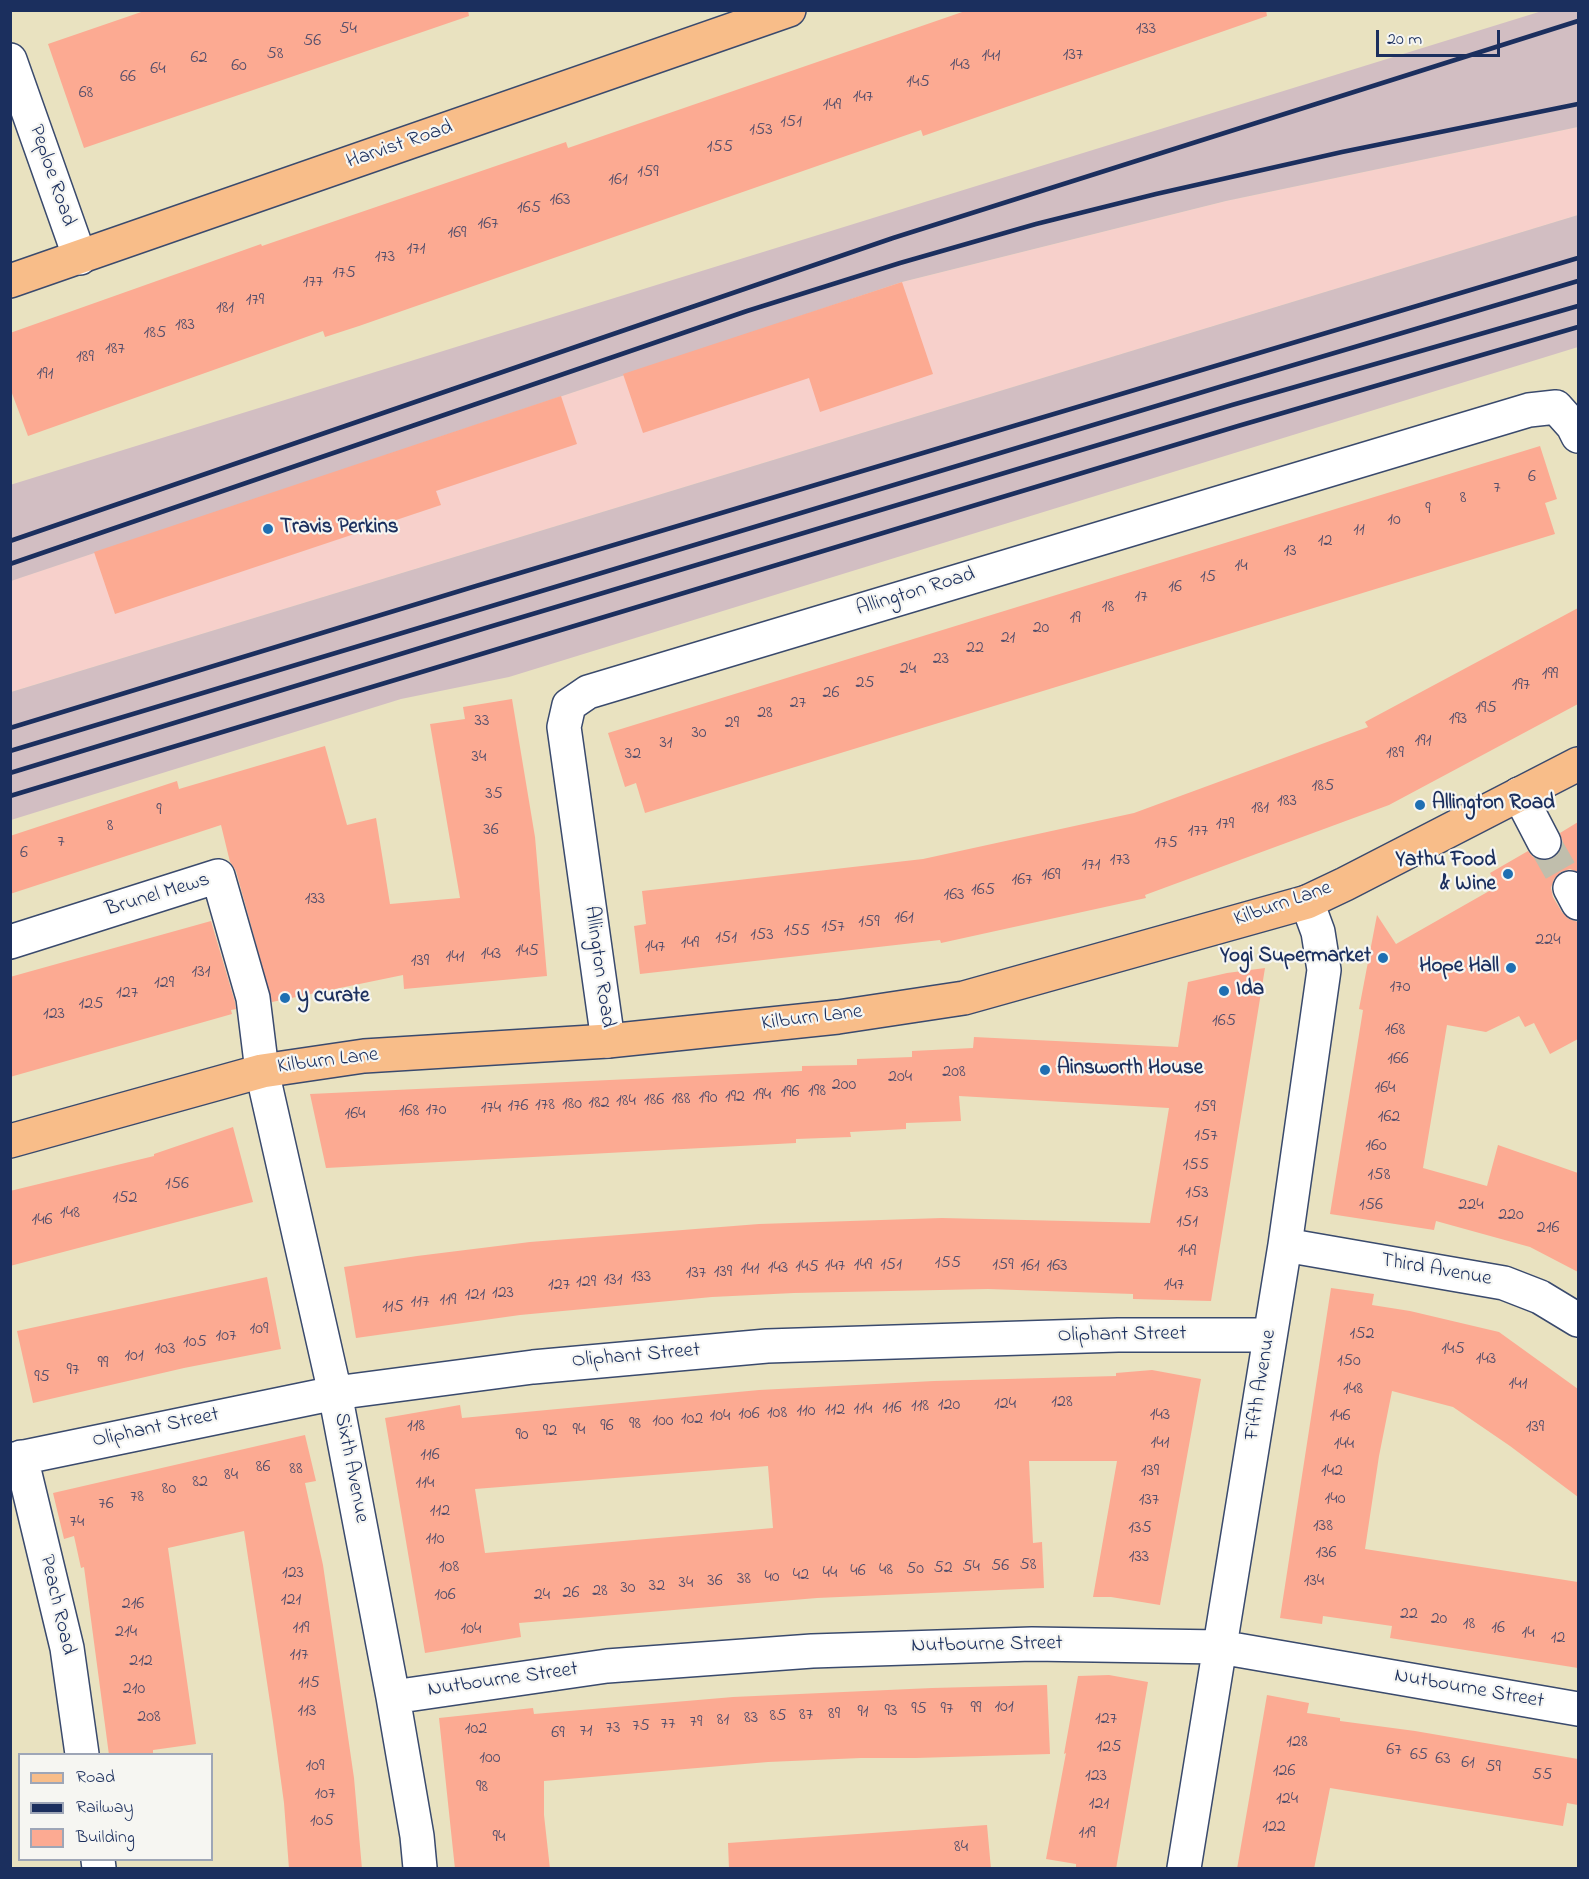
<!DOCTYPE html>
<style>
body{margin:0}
#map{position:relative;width:1589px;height:1879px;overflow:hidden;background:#e9e2c0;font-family:"Indie Flower",sans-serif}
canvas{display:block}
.frame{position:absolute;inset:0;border:12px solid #1b2f5e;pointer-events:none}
.legend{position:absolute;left:18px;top:1753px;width:195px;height:108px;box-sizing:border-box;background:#f6f6f2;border:2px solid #9ea6b7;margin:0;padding:8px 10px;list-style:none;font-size:18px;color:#1b2f5e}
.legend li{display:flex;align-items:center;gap:12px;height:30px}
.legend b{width:30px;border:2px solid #9ea6b7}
.scale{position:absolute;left:1376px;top:30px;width:124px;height:27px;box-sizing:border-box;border:3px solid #1b2f5e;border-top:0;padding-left:8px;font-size:18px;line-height:21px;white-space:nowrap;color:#1b2f5e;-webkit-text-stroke:4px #f6f6f2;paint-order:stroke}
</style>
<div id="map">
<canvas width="1589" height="1879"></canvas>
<div class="frame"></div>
<ul class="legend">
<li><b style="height:8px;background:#f8bd89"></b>Road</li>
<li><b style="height:8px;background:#1b2f5e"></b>Railway</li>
<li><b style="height:16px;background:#fcaa92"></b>Building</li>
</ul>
<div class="scale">20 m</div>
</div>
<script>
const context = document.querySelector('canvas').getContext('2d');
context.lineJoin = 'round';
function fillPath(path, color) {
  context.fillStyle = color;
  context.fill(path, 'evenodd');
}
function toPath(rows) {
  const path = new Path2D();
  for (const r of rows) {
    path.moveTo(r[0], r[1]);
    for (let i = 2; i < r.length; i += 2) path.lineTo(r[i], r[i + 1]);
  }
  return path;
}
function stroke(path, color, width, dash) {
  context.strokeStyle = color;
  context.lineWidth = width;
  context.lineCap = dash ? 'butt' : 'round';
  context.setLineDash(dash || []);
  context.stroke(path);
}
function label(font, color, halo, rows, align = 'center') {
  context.font = font + ' "Indie Flower",sans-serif';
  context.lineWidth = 4.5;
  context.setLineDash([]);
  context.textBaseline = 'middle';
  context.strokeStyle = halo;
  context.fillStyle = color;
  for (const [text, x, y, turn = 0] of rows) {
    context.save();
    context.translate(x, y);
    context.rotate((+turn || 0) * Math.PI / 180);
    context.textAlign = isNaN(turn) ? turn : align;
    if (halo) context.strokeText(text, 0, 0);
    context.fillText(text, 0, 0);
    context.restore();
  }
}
const built = toPath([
 [1578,127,1578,215,11,692,10,581,902,282,1226,201]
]);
const industrial = toPath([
 [1542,11,1578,11,1578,127,1226,201,902,282,11,581,10,485],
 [1578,215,1578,347,509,677,401,699,11,820,11,692]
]);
const building = toPath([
 [147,10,468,10,469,16,84,148,48,44],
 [968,10,1266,10,1267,16,923,136,921,130,843,157,359,326,325,337,323,331,28,436,10,388,10,333,261,244,262,246,566,142,568,148],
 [902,282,933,374,820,412,809,378,643,433,623,374],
 [561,396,577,444,436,491,441,505,115,614,94,552],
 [1540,446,1557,499,1545,503,1555,534,645,813,636,783,625,787,608,733],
 [1578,608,1578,704,1389,805,1145,895,1146,898,941,943,940,940,640,974,634,926,646,924,642,891,923,859,1134,813,1368,727,1365,722],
 [512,699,535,837,547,976,404,989,403,975,272,1002,236,871,230,862,221,825,10,894,10,836,177,781,179,789,325,746,347,825,376,818,390,904,460,898,430,724,465,719,463,707],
 [1578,822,1578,872,1570,869,1561,872,1554,879,1551,888,1553,897,1562,912,1569,919,1578,922,1578,1039,1550,1054,1534,1023,1525,1027,1519,1016,1486,1032,1447,1025,1423,1168,1487,1186,1498,1145,1578,1173,1578,1272,1530,1247,1436,1221,1434,1230,1330,1214,1363,1010,1359,1009,1377,915,1396,944,1498,886,1490,873,1528,851,1533,857,1543,861,1553,858,1559,853,1563,843,1560,833],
 [211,921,235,1002,236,1009,231,1010,232,1014,10,1077,10,977],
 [1265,968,1211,1301,1133,1299,1133,1294,988,1289,794,1293,712,1297,520,1315,356,1338,344,1267,417,1256,530,1242,759,1224,942,1218,1150,1223,1169,1108,959,1096,961,1121,906,1123,906,1129,850,1132,851,1137,796,1139,796,1143,326,1168,310,1094,802,1071,802,1066,857,1065,857,1059,912,1057,912,1051,973,1048,974,1037,1178,1047,1188,982,1227,973],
 [233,1127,253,1202,10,1266,10,1191,154,1156,154,1154],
 [267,1277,281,1349,184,1368,33,1403,17,1331],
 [1331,1288,1374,1294,1372,1305,1410,1311,1499,1332,1578,1389,1578,1497,1510,1446,1453,1407,1392,1391,1379,1456,1365,1549,1578,1582,1578,1668,1390,1638,1392,1626,1323,1616,1322,1624,1280,1618],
 [1152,1370,1201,1379,1160,1605,1111,1597,1093,1597,1117,1461,1029,1461,1033,1543,1042,1542,1044,1588,817,1598,519,1623,521,1637,425,1653,385,1418,460,1405,462,1418,759,1390,934,1381,1116,1376,1116,1373],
 [768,1466,773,1528,485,1553,475,1489],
 [305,1435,316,1481,305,1483,323,1565,354,1778,362,1869,289,1869,284,1803,273,1722,244,1531,168,1548,196,1744,153,1750,153,1755,109,1755,84,1567,81,1568,74,1536,64,1539,53,1493],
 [1109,1675,1148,1682,1122,1834,1116,1869,1076,1869,1076,1864,1046,1859,1066,1753,1064,1754,1078,1676],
 [1047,1685,1050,1754,916,1758,861,1758,768,1762,544,1781,544,1815,550,1869,455,1869,439,1718,533,1708,534,1714,733,1697,932,1688],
 [1267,1695,1309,1703,1307,1713,1340,1718,1340,1721,1415,1731,1578,1759,1578,1805,1567,1803,1563,1826,1330,1788,1314,1869,1237,1869],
 [987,1825,991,1869,729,1869,728,1843]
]);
const minorTunnel = toPath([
 [1544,842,1570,888]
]);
const minor = toPath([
 [10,60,80,258],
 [1519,794,1544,842],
 [1570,888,1578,903],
 [10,942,218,876,253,998,262,1071,335,1393,393,1697,417,1836,420,1868],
 [608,1041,564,727,569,705,588,692,1529,410,1556,407,1573,426,1578,436],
 [1285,1245,1504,1283,1540,1297,1578,1320],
 [21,1457,67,1648,82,1754],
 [10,1460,335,1393,533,1367,767,1346,1118,1335,1270,1335],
 [393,1697,607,1666,812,1651,1032,1644,1220,1647,1578,1709],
 [98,1860,99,1868],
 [1184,1868,1285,1245,1324,970,1318,932,1307,902]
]);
const major = toPath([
 [10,281,789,10],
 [10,1141,262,1071,364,1056,608,1041,838,1017,964,998,1307,902,1345,884,1578,764]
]);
const rail = toPath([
 [10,541,893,238,1578,21],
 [10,564,747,311,900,263,1036,224,1156,194,1342,152,1578,104],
 [10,728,476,586,1578,258],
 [10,751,1226,385,1578,281],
 [10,773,489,627,1232,405,1578,306],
 [10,796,1238,426,1578,327]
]);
const markers = [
 [268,529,6,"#1f6fb2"],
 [1420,805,6,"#1f6fb2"],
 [1508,874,6,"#1f6fb2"],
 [1383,958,6,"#1f6fb2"],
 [1511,968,6,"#1f6fb2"],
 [1224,991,6,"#1f6fb2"],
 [285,998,6,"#1f6fb2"],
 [1045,1070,6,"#1f6fb2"]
];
const numberNames = [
 ["54",348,30],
 ["133",1146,30],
 ["56",312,42],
 ["58",275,55],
 ["137",1073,56],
 ["141",991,57],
 ["62",199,59],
 ["143",960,66],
 ["60",239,67],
 ["64",158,70],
 ["66",128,78],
 ["145",918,83],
 ["68",86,94],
 ["147",863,98],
 ["149",832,106],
 ["151",791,123],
 ["153",761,131],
 ["155",720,148],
 ["159",648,173],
 ["161",618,181],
 ["163",560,201],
 ["165",529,209],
 ["167",488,225],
 ["169",457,234],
 ["171",416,250],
 ["173",385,258],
 ["175",344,274],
 ["177",313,283],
 ["179",255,301],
 ["181",225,309],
 ["183",185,326],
 ["185",155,334],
 ["187",115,350],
 ["189",85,358],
 ["191",45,375],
 ["6",1532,478],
 ["7",1497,489],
 ["8",1463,499],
 ["9",1428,510],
 ["10",1394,521],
 ["11",1359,531],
 ["12",1325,542],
 ["13",1290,552],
 ["14",1241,567],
 ["15",1208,578],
 ["16",1175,588],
 ["17",1141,598],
 ["18",1108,608],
 ["19",1075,619],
 ["20",1041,629],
 ["21",1008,639],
 ["22",975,649],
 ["23",941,660],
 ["24",908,670],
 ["199",1550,675],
 ["25",865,684],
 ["197",1521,686],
 ["26",831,694],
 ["27",798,704],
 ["195",1486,709],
 ["28",765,714],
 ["193",1458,720],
 ["33",482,722],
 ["29",732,724],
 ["30",699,734],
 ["191",1423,742],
 ["31",666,744],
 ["189",1395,754],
 ["32",633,755],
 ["34",479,758],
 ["185",1323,787],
 ["35",494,795],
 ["183",1287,802],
 ["181",1260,809],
 ["9",159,811],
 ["179",1225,825],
 ["8",110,827],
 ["36",491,831],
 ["177",1198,832],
 ["7",61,843],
 ["175",1166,844],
 ["6",24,854],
 ["173",1120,861],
 ["171",1091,866],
 ["169",1051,876],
 ["167",1022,881],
 ["165",983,891],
 ["163",954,896],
 ["133",315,900],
 ["161",904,919],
 ["159",869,923],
 ["157",833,928],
 ["155",797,932],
 ["153",762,936],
 ["151",726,939],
 ["224",1548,941],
 ["149",690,944],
 ["147",655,948],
 ["145",527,952],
 ["143",491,955],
 ["141",455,958],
 ["139",420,962],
 ["131",201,973],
 ["129",164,984],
 ["170",1400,988],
 ["127",127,994],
 ["125",91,1005],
 ["123",54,1015],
 ["165",1224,1022],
 ["168",1395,1031],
 ["166",1398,1060],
 ["208",954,1073],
 ["204",900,1078],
 ["200",844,1086],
 ["164",1385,1089],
 ["198",817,1092],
 ["196",790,1093],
 ["194",762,1096],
 ["192",735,1098],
 ["190",708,1099],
 ["188",681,1100],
 ["186",654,1101],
 ["184",626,1102],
 ["182",599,1104],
 ["180",572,1105],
 ["178",545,1106],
 ["176",518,1107],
 ["159",1205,1108],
 ["174",491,1109],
 ["170",436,1111],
 ["168",409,1112],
 ["164",355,1115],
 ["162",1389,1118],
 ["157",1206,1137],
 ["160",1376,1147],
 ["155",1196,1166],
 ["158",1379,1176],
 ["156",177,1185],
 ["153",1197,1194],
 ["152",125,1199],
 ["156",1371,1206],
 ["224",1471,1206],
 ["148",70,1214],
 ["220",1511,1216],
 ["146",42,1221],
 ["151",1187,1223],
 ["216",1548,1229],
 ["149",1187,1252],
 ["155",948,1264],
 ["149",863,1266],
 ["151",891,1266],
 ["159",1003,1266],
 ["147",835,1267],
 ["161",1030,1267],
 ["163",1057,1267],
 ["145",807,1268],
 ["143",778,1269],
 ["141",750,1270],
 ["139",723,1273],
 ["137",696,1274],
 ["133",641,1278],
 ["131",613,1281],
 ["129",586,1283],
 ["127",559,1286],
 ["147",1174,1286],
 ["123",503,1294],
 ["121",475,1296],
 ["119",448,1301],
 ["117",420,1303],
 ["115",393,1308],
 ["109",259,1330],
 ["152",1362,1335],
 ["107",226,1337],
 ["105",195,1343],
 ["103",165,1350],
 ["145",1453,1350],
 ["101",134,1357],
 ["143",1486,1360],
 ["150",1349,1362],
 ["99",103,1364],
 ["97",73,1371],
 ["95",42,1378],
 ["141",1518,1385],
 ["148",1353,1390],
 ["128",1062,1403],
 ["124",1005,1405],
 ["120",949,1406],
 ["118",920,1407],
 ["116",892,1409],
 ["114",863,1410],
 ["112",835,1411],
 ["110",806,1412],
 ["108",777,1414],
 ["106",749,1415],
 ["143",1160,1416],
 ["104",720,1417],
 ["146",1340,1417],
 ["102",692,1420],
 ["100",663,1422],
 ["98",635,1425],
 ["118",416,1427],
 ["96",607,1427],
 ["139",1535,1428],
 ["94",579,1431],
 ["92",550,1432],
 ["90",522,1436],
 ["141",1160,1444],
 ["144",1344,1445],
 ["116",430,1456],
 ["86",263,1468],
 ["88",296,1470],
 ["139",1150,1472],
 ["142",1332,1472],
 ["84",231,1476],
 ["82",200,1483],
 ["114",425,1484],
 ["80",169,1490],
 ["78",137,1498],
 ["140",1335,1500],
 ["137",1149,1501],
 ["76",106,1505],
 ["112",440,1512],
 ["74",77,1523],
 ["138",1323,1527],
 ["135",1140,1529],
 ["110",435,1540],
 ["136",1326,1554],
 ["133",1139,1558],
 ["58",1028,1566],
 ["56",1000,1567],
 ["108",449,1568],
 ["54",971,1568],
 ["52",943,1569],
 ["50",915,1570],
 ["48",886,1571],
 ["46",858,1572],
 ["123",293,1574],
 ["44",830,1574],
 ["42",801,1576],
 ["40",772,1578],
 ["38",744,1580],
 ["36",715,1582],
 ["134",1314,1582],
 ["34",686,1584],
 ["32",657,1587],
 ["30",628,1589],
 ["28",600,1592],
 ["26",571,1594],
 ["106",445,1596],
 ["24",542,1596],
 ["121",291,1601],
 ["216",133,1605],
 ["22",1409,1615],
 ["20",1439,1620],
 ["18",1469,1625],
 ["119",301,1629],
 ["16",1498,1629],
 ["104",471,1630],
 ["214",126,1633],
 ["14",1528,1634],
 ["12",1558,1639],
 ["117",299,1656],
 ["212",141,1662],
 ["115",309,1684],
 ["210",134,1690],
 ["101",1004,1708],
 ["99",976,1709],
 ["95",919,1710],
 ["97",947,1710],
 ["113",307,1712],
 ["93",891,1712],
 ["91",863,1713],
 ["89",834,1715],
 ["87",806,1716],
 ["85",778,1717],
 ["208",149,1718],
 ["83",751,1719],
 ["127",1106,1720],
 ["81",723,1721],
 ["79",696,1723],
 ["77",668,1725],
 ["75",641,1727],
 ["73",613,1729],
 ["102",476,1730],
 ["71",586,1732],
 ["69",558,1734],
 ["128",1297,1743],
 ["125",1109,1748],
 ["67",1394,1751],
 ["65",1419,1756],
 ["100",490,1759],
 ["63",1443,1760],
 ["61",1468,1764],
 ["109",315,1767],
 ["59",1493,1768],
 ["126",1284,1772],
 ["55",1542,1776],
 ["123",1096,1777],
 ["98",482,1788],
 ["107",325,1795],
 ["124",1287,1800],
 ["121",1099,1805],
 ["105",322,1822],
 ["122",1274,1828],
 ["119",1087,1834],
 ["94",499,1838],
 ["84",961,1848]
];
const streetNames = [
 ["Harvist Road",400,146,-19],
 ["Peploe Road",51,176,71],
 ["Allington Road",916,593,-17],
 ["Brunel Mews",158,896,-17],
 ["Kilburn Lane",1283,905,-19],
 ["Allington Road",598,967,82],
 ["Kilburn Lane",812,1019,-7],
 ["Kilburn Lane",328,1062,-7],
 ["Third Avenue",1436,1271,10],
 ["Oliphant Street",1122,1336,-1],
 ["Oliphant Street",636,1357,-5],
 ["Fifth Avenue",1262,1385,-81],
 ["Oliphant Street",156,1429,-12],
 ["Sixth Avenue",350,1468,79],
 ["Peach Road",56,1605,77],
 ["Nutbourne Street",987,1646,-1],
 ["Nutbourne Street",503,1681,-8],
 ["Nutbourne Street",1469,1690,10]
];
const poiNames = [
 ["Travis Perkins",280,529],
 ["Allington Road",1432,805],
 ["Yathu Food",1496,862,"right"],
 ["& Wine",1496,886,"right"],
 ["Yogi Supermarket",1371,958,"right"],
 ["Hope Hall",1499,968,"right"],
 ["Ida",1236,991],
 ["y curate",297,998],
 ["Ainsworth House",1057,1070]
];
fillPath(built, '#f7d0cb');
fillPath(industrial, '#d2bec2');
fillPath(building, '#fcaa92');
stroke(minorTunnel, '#c0beac', 33, [33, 16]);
stroke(minor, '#3a4a6d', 36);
stroke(major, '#3a4a6d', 36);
stroke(minor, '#fff', 33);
stroke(major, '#f8bd89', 33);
stroke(rail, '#1b2f5e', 4.5);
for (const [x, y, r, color] of markers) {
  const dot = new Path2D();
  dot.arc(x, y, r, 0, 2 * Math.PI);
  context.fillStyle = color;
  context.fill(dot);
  stroke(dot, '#f6f6f2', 2);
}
label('18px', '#534e6b', null, numberNames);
label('21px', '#1b2f5e', '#f6f6f2', streetNames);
label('bold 21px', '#1b2f5e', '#f6f6f2', poiNames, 'left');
</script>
